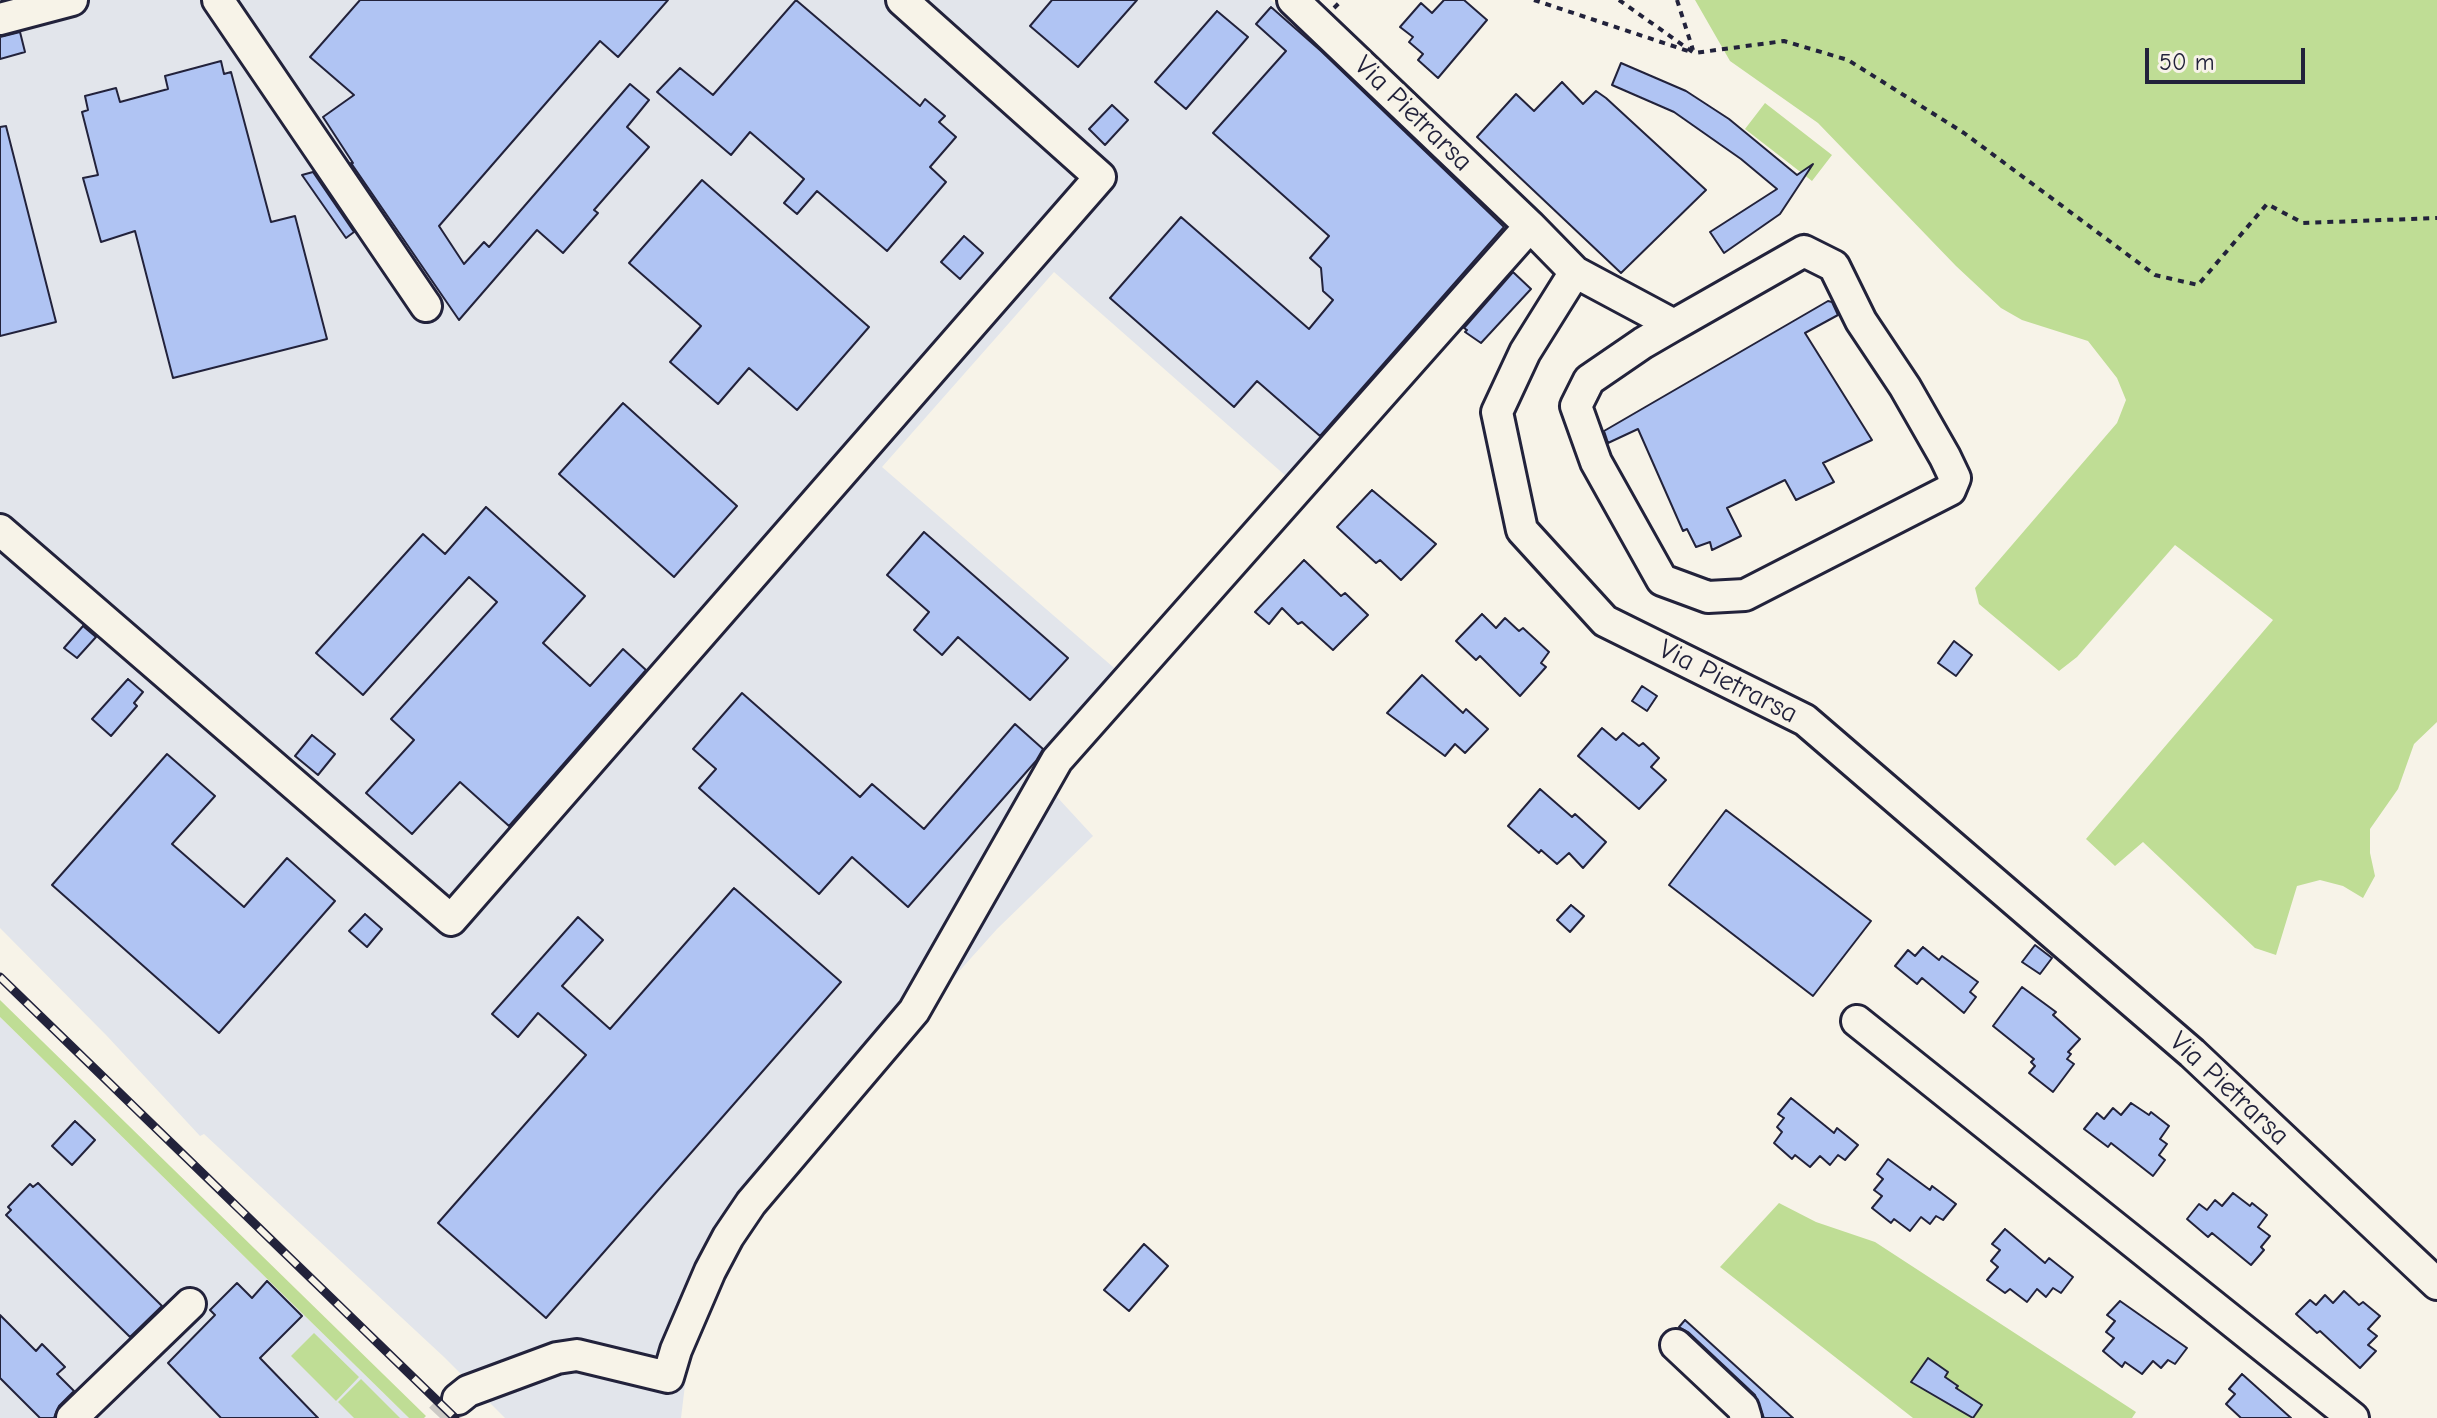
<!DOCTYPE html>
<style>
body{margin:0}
#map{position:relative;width:2437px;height:1418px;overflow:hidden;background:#f7f3e8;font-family:"Comic Neue",sans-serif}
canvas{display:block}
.scale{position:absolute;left:2145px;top:48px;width:160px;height:36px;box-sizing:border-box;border:4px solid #22223b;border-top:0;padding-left:10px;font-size:24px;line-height:28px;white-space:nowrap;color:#22223b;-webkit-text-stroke:6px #f7f3e8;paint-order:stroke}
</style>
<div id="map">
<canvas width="2437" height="1418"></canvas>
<div class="scale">50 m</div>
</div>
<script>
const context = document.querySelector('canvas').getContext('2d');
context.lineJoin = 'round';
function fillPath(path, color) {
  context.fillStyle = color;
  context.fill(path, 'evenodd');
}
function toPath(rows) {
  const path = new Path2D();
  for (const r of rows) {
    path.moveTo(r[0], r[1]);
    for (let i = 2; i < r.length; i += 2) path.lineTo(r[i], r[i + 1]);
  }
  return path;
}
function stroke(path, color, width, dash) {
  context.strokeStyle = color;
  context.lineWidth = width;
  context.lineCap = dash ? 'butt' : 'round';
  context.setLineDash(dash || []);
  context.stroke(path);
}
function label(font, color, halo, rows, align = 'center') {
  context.font = font + ' "Comic Neue",sans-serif';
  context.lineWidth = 7;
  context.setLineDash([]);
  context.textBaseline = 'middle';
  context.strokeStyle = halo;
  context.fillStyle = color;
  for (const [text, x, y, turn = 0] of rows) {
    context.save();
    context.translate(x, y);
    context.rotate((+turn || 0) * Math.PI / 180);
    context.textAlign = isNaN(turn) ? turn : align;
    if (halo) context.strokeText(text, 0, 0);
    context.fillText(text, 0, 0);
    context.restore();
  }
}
const built = toPath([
 [0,0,1271,0,1516,221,1287,477,1054,272,882,467,1135,686,1046,785,1093,836,997,929,773,1179,691,1335,681,1418,505,1418,444,1357,204,1134,200,1136,107,1036,0,928],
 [0,1017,409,1418,0,1418]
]);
const green = toPath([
 [1695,0,2437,0,2437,722,2414,744,2398,789,2370,829,2370,853,2375,876,2363,898,2343,886,2320,880,2297,886,2276,955,2255,948,2143,842,2115,866,2086,839,2273,620,2175,545,2077,657,2059,671,1979,604,1975,588,2117,423,2126,400,2117,378,2088,341,2022,320,2001,308,1956,266,1818,123,1730,61],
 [1765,103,1832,155,1812,181,1745,129],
 [0,1000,426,1416,424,1418,409,1418,0,1017],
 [1779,1203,1816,1222,1875,1242,2136,1412,2132,1418,1913,1418,1720,1267],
 [314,1333,359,1377,336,1401,291,1356],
 [361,1379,400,1418,354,1418,338,1402]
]);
const building = toPath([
 [360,0,668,0,618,57,600,41,439,226,464,264,484,242,489,247,630,84,649,100,627,127,649,147,594,210,598,213,563,253,537,230,459,320,351,163,353,163,323,117,354,95,310,57,360,0],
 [796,0,920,106,925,99,945,116,939,122,956,137,930,167,946,182,887,251,817,191,797,214,784,203,804,179,750,132,731,155,657,92,680,68,713,95,796,0],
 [1052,0,1137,0,1078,67,1030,26,1052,0],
 [1444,0,1464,0,1487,20,1438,78,1418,60,1423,54,1409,42,1413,37,1400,27,1421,3,1432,13,1444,0],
 [1271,7,1321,51,1504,227,1320,436,1257,381,1234,407,1110,298,1181,217,1309,329,1333,300,1323,291,1321,268,1310,258,1329,236,1213,133,1286,51,1256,24,1271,7],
 [1217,11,1248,37,1186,109,1155,82,1217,11],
 [20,32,25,52,0,59,0,37,20,32],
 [221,61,224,74,231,72,271,222,295,216,327,339,173,378,135,231,101,242,83,178,98,175,82,112,88,110,85,96,116,88,120,102,168,89,165,76,221,61],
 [1621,63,1686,91,1729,119,1797,175,1813,164,1780,214,1724,253,1710,232,1777,189,1741,159,1674,112,1612,85,1621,63],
 [1562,82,1583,104,1596,91,1606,98,1706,190,1621,273,1477,137,1516,94,1534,111,1562,82],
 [1112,105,1128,120,1105,145,1089,129,1112,105],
 [6,126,56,322,0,336,0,127,6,126],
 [313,172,354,232,346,238,302,175,313,172],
 [702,180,869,327,797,410,749,368,718,404,670,362,701,326,629,263,702,180],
 [964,236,983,253,960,279,941,262,964,236],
 [1513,272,1531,289,1481,343,1465,332,1467,330,1464,328,1513,272],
 [1828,301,1832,302,1838,315,1805,333,1872,440,1823,463,1834,482,1796,500,1785,480,1727,508,1741,536,1712,550,1710,542,1696,547,1687,529,1683,531,1638,429,1608,443,1604,431,1828,301],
 [623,403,737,506,674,577,559,474,623,403],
 [1372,490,1436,544,1401,580,1380,560,1376,563,1337,527,1372,490],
 [486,507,585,596,543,643,590,686,623,649,646,670,509,826,460,782,412,834,366,793,414,740,391,719,497,602,469,577,363,695,316,653,423,534,445,554,486,507],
 [924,532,1068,658,1030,700,958,637,942,655,914,630,929,612,887,575,924,532],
 [1304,560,1341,596,1345,593,1368,615,1333,650,1302,622,1298,624,1282,608,1269,624,1255,612,1304,560],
 [1482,614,1496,628,1505,618,1519,631,1523,628,1549,652,1541,663,1546,667,1520,696,1480,656,1476,660,1456,641,1482,614],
 [83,626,96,637,77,658,64,648,83,626],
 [1954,641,1972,655,1956,676,1938,663,1954,641],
 [1422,675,1463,713,1466,709,1488,729,1465,753,1455,744,1445,756,1387,713,1422,675],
 [128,679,143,692,134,703,137,706,111,736,92,719,128,679],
 [1642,686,1657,696,1647,711,1632,701,1642,686],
 [742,693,860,797,872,784,924,829,1015,724,1043,749,1036,761,908,907,852,857,819,894,699,788,716,769,693,749,742,693],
 [1602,728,1616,740,1623,733,1639,746,1643,743,1659,758,1651,767,1666,780,1639,809,1578,756,1602,728],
 [312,735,335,754,318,775,295,756,312,735],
 [167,754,215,796,172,844,244,907,287,858,335,901,219,1033,52,885,167,754],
 [1540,789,1572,817,1575,814,1606,842,1583,868,1569,853,1557,864,1541,850,1539,853,1508,826,1540,789],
 [1726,810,1871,921,1813,996,1669,885,1726,810],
 [734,888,841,982,546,1318,438,1223,586,1055,538,1013,518,1037,492,1014,578,917,603,940,562,986,610,1029,734,888],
 [1571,905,1584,916,1570,932,1557,920,1571,905],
 [365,914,382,929,367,947,349,931,365,914],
 [2035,945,2052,958,2040,974,2022,962,2035,945],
 [1923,947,1939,960,1942,956,1978,982,1970,992,1976,997,1964,1013,1922,978,1917,984,1895,966,1908,950,1915,956,1923,947],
 [2022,987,2056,1012,2053,1015,2080,1039,2068,1052,2071,1054,2067,1059,2074,1064,2053,1092,2029,1073,2035,1066,2031,1062,2034,1059,1993,1026,2022,987],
 [1791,1098,1834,1133,1837,1128,1858,1145,1845,1160,1838,1155,1830,1165,1820,1156,1810,1167,1795,1155,1792,1159,1774,1143,1782,1132,1777,1127,1784,1118,1778,1114,1791,1098],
 [2131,1103,2149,1115,2151,1112,2169,1126,2160,1139,2167,1144,2159,1155,2165,1160,2153,1176,2111,1143,2108,1147,2084,1129,2097,1113,2104,1119,2113,1108,2121,1115,2131,1103],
 [75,1121,95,1140,72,1165,52,1146,75,1121],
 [1888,1159,1930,1190,1932,1186,1956,1204,1943,1220,1936,1216,1930,1224,1921,1217,1910,1231,1894,1219,1891,1223,1872,1208,1882,1196,1874,1190,1883,1179,1877,1174,1888,1159],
 [38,1183,162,1306,130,1337,6,1215,11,1210,8,1207,30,1184,33,1187,38,1183],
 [2233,1193,2250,1206,2252,1203,2267,1215,2258,1227,2270,1236,2261,1247,2264,1250,2251,1265,2212,1233,2208,1237,2187,1219,2199,1204,2207,1210,2215,1200,2222,1206,2233,1193],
 [2005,1229,2045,1263,2049,1258,2073,1277,2061,1293,2053,1288,2046,1297,2037,1289,2027,1302,2010,1289,2005,1293,1987,1280,1998,1267,1991,1261,2000,1250,1992,1244,2005,1229],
 [1144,1244,1168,1266,1129,1311,1104,1290,1144,1244],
 [267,1281,302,1316,260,1358,318,1418,221,1418,168,1363,215,1315,210,1310,237,1283,252,1298,267,1281],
 [2344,1291,2359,1305,2363,1302,2380,1316,2368,1329,2377,1336,2368,1345,2376,1351,2360,1368,2320,1331,2317,1333,2296,1314,2310,1300,2316,1305,2325,1295,2333,1303,2344,1291],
 [2120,1301,2187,1348,2175,1364,2168,1360,2161,1368,2153,1361,2142,1374,2125,1362,2122,1367,2103,1351,2114,1338,2106,1332,2115,1321,2107,1315,2120,1301],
 [0,1315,36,1351,42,1344,65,1367,57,1374,74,1391,59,1406,54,1418,40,1418,0,1378,0,1315],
 [1685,1320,1793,1418,1764,1418,1755,1395,1688,1332,1679,1327,1685,1320],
 [1928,1358,1948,1372,1945,1377,1958,1386,1956,1388,1982,1405,1973,1418,1911,1382,1928,1358],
 [2242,1374,2291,1418,2241,1418,2226,1404,2235,1394,2229,1389,2242,1374]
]);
const minorTunnel = toPath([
 [440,1418,458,1399]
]);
const path = toPath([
 [1534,0,1688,51],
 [1619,0,1694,53,1784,41,1848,60,1964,133,2155,275,2198,285,2267,204,2303,223,2437,218],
 [1677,0,1693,50],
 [1334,8,1342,0]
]);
const minor = toPath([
 [218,0,426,306],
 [1293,0,1530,226,1575,272,1525,352,1497,412,1522,530,1605,621,1805,720,2192,1053,2437,1284],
 [0,19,72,0],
 [1575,272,1674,325,1804,251,1834,266,1861,321,1905,387,1945,457,1955,478,1950,490,1745,595,1708,597,1662,580,1596,462,1576,406,1589,380,1643,343,1674,325],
 [0,530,451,920,1100,177,902,0],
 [1857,1021,2353,1418],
 [1676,1345,1743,1408,1746,1418],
 [458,1399,468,1391,557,1358,577,1355,668,1377,676,1350,710,1271,728,1237,751,1203,914,1011,1057,760,1530,226],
 [72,1418,190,1304]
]);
const rail = toPath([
 [0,977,455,1418]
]);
const streetNames = [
 ["Via Pietrarsa",1413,114,44],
 ["Via Pietrarsa",1728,682,27],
 ["Via Pietrarsa",2229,1089,43]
];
fillPath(built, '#e2e5eb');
fillPath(green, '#bfdd95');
fillPath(building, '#b0c4f3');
stroke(building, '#22223b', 2);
stroke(minorTunnel, '#ccc9c5', 30, [30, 15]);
stroke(minor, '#22223b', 36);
stroke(path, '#22223b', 4, [6, 6]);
stroke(minor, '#f7f3e8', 30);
stroke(rail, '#22223b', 9);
stroke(rail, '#f7f3e8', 6, [18]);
label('28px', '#22223b', '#f7f3e8', streetNames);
</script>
